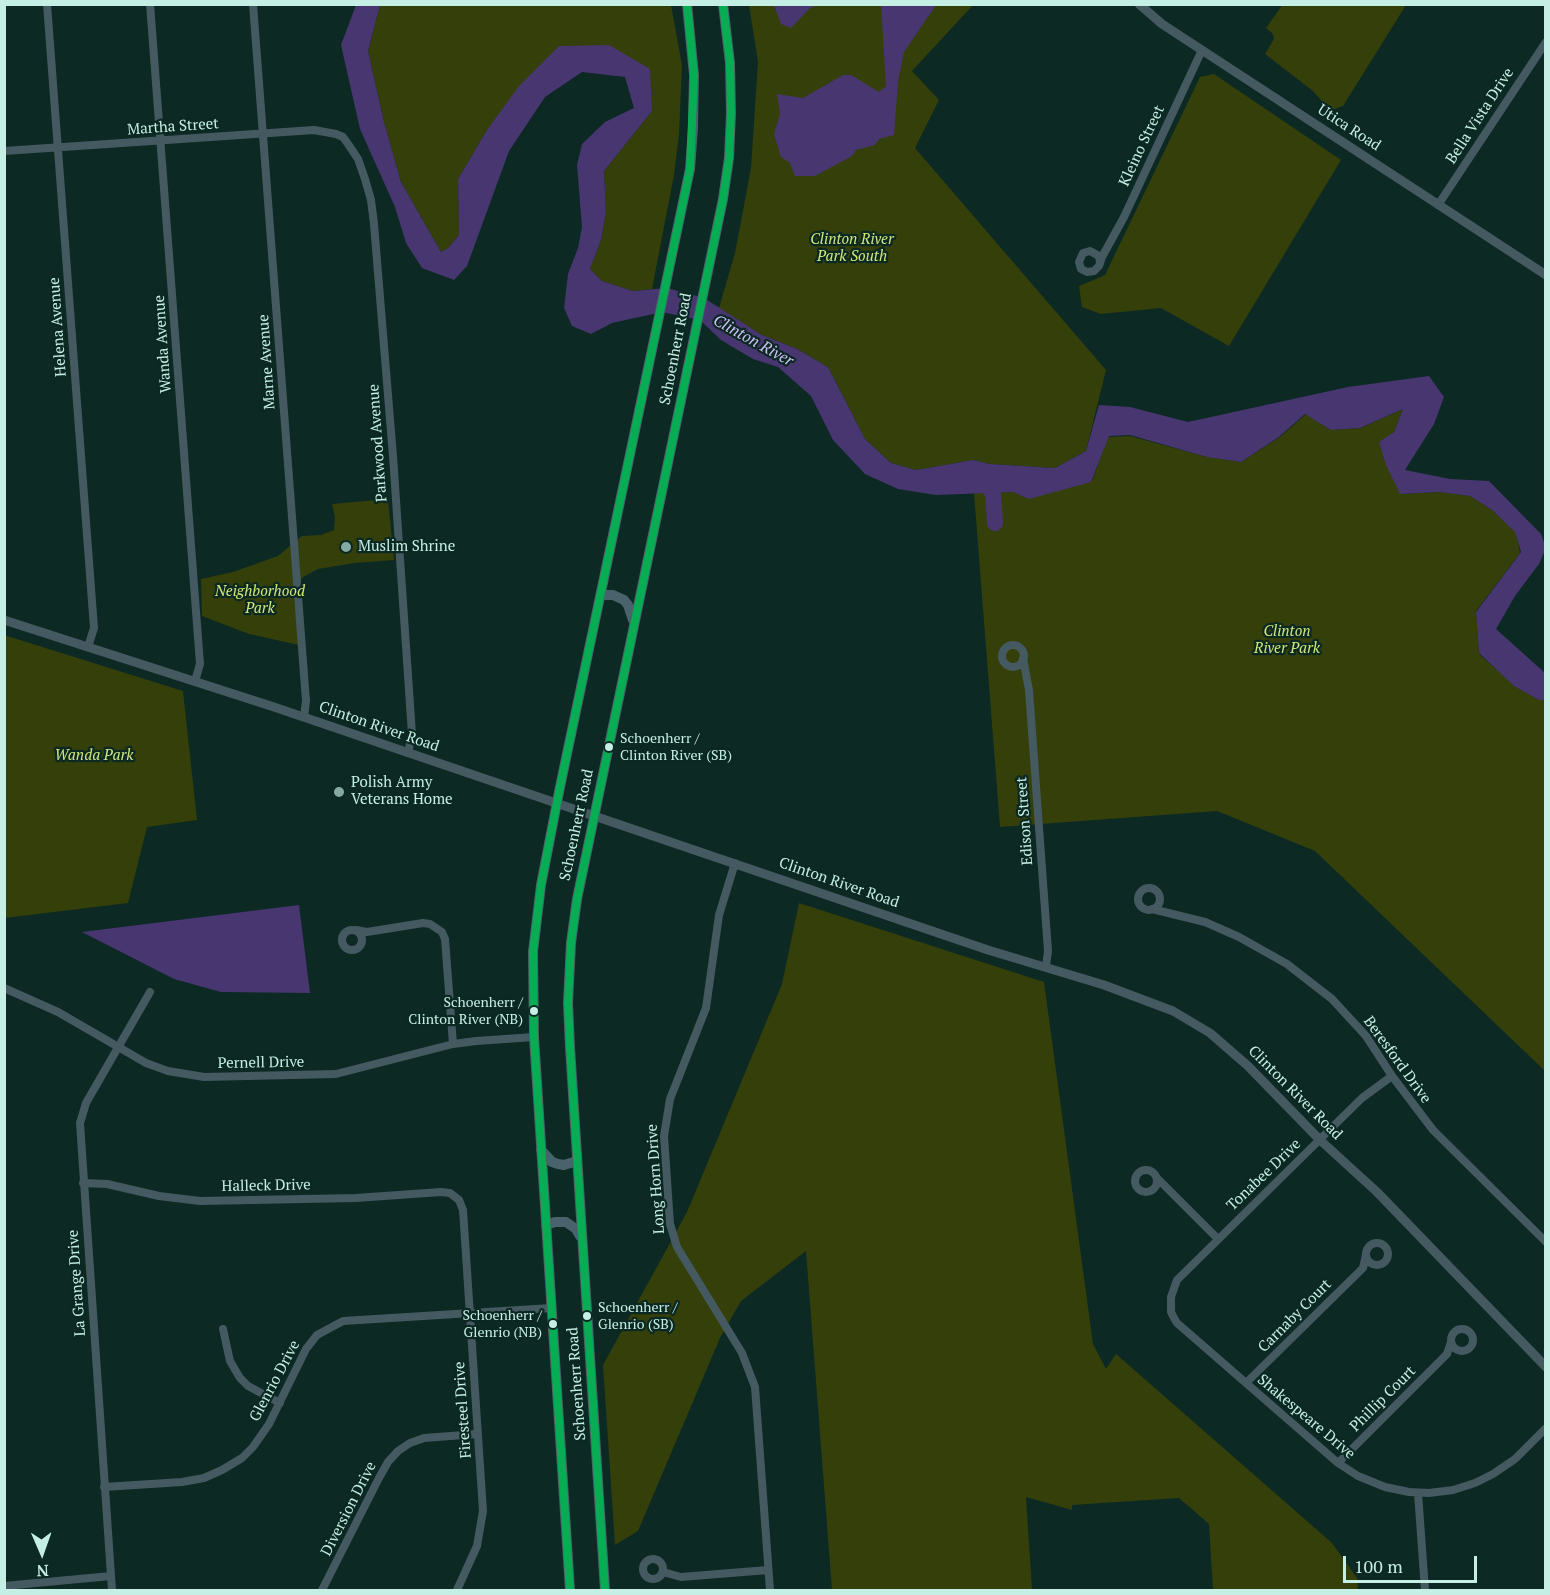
<!DOCTYPE html>
<style>
body{margin:0}
#map{position:relative;width:1550px;height:1595px;overflow:hidden;background:#0c2924;font-family:"PT Serif",serif}
canvas{display:block}
.frame{position:absolute;inset:0;border:6px solid #c5efe4;pointer-events:none}
.north{position:absolute;left:12px;top:1523px;width:60px;height:60px;-webkit-text-stroke:4px #0b2822;paint-order:stroke;rotate:178deg;font-size:16px;font-weight:700;line-height:24px;text-align:center;color:#c5efe4}
.north::after{content:'';display:block;margin:auto;width:21px;height:27px;background:#c5efe4;clip-path:polygon(50% 0,100% 100%,50% 72%,0 100%)}
.scale{position:absolute;left:1343px;top:1556px;width:134px;height:27px;box-sizing:border-box;border:3px solid #c5efe4;border-top:0;padding-left:8px;font-size:18px;line-height:21px;white-space:nowrap;color:#c5efe4;-webkit-text-stroke:4px #0b2822;paint-order:stroke}
</style>
<div id="map">
<canvas width="1550" height="1595"></canvas>
<div class="frame"></div>
<div class="north">N</div>
<div class="scale">100 m</div>
</div>
<script>
const context = document.querySelector('canvas').getContext('2d');
context.lineJoin = 'round';
function fillPath(path, color) {
  context.fillStyle = color;
  context.fill(path, 'evenodd');
}
function toPath(rows) {
  const path = new Path2D();
  for (const r of rows) {
    if (r.length === 3) {
      path.moveTo(r[0] + r[2], r[1]);
      path.arc(r[0], r[1], r[2], 0, 2 * Math.PI);
      continue;
    }
    path.moveTo(r[0], r[1]);
    for (let i = 2; i < r.length; i += 2) path.lineTo(r[i], r[i + 1]);
  }
  return path;
}
function stroke(path, color, width, dash) {
  context.strokeStyle = color;
  context.lineWidth = width;
  context.lineCap = dash ? 'butt' : 'round';
  context.setLineDash(dash || []);
  context.stroke(path);
}
function label(font, color, halo, rows, align = 'center') {
  context.font = font + ' "PT Serif",serif';
  context.lineWidth = 4.5;
  context.setLineDash([]);
  context.textBaseline = 'middle';
  context.strokeStyle = halo;
  context.fillStyle = color;
  for (const [text, x, y, turn = 0] of rows) {
    context.save();
    context.translate(x, y);
    context.rotate((+turn || 0) * Math.PI / 180);
    context.textAlign = isNaN(turn) ? turn : align;
    if (halo) context.strokeText(text, 0, 0);
    context.fillText(text, 0, 0);
    context.restore();
  }
}
const green = toPath([
 [1283,4,1406,4,1406,5,1343,106,1332,110,1328,108,1313,91,1265,54,1274,39,1273,34,1266,28],
 [380,5,671,5,682,65,679,135,674,175,652,289,633,291,602,281,590,269,601,240,606,213,604,171,652,111,609,45,487,130,458,179,459,235,448,248,441,252,401,182,384,122,368,51],
 [749,5,973,5,912,71,939,100,915,148,1106,370,1086,451,1055,468,990,464,973,460,916,470,891,463,865,439,828,367,797,349,762,335,719,308,735,253,751,168,758,62],
 [1214,74,1341,160,1229,346,1161,308,1101,314,1082,307,1079,286,1105,275,1200,77],
 [1403,409,1394,432,1379,443,1400,494,1440,492,1470,496,1492,510,1516,532,1520,553,1476,611,1479,654,1515,686,1539,700,1545,700,1545,1071,1315,851,1217,811,1000,827,974,493,1013,492,1030,498,1092,481,1108,437,1130,436,1207,457,1241,462,1280,437,1306,414,1331,430,1361,428],
 [388,499,394,560,355,563,318,569,303,577,293,590,299,645,249,634,202,616,201,579,233,572,278,556,302,536,321,535,334,530,335,517,332,504],
 [4,635,183,691,197,820,147,827,128,903,5,918],
 [799,903,1044,982,1093,1344,1106,1369,1116,1354,1332,1543,1357,1578,1358,1590,1213,1590,1209,1524,1179,1498,1072,1505,1072,1510,1026,1497,1032,1590,832,1590,806,1251,741,1301,720,1338,638,1531,615,1545,603,1365,687,1212,782,984]
]);
const water = toPath([
 [356,5,380,5,368,51,384,122,401,182,441,252,448,248,459,235,458,179,487,130,519,86,559,46,609,45,650,69,652,111,604,171,606,213,601,240,590,269,602,281,633,291,667,288,704,298,762,335,797,349,828,367,865,439,891,463,916,470,973,460,990,464,1055,468,1086,451,1099,405,1130,407,1188,422,1348,387,1429,376,1444,397,1434,424,1405,470,1450,479,1489,481,1541,534,1545,545,1545,550,1539,564,1515,596,1496,629,1545,673,1545,700,1539,700,1514,686,1479,653,1476,612,1521,552,1515,532,1492,510,1470,496,1439,492,1400,494,1386,465,1379,442,1394,432,1403,409,1360,428,1331,430,1305,414,1279,437,1241,462,1207,457,1130,435,1109,436,1091,482,1029,499,1013,492,936,495,898,489,865,474,833,440,811,396,778,367,753,359,721,340,700,320,662,312,612,323,591,334,572,326,564,308,568,274,578,248,582,227,577,165,582,144,605,122,634,108,625,77,582,72,545,97,509,151,467,266,454,280,422,268,406,243,395,207,360,129,341,45],
 [774,5,774,4,818,5,810,8,791,28,781,24],
 [881,5,936,5,904,52,898,81,894,135,879,139,875,145,856,150,852,156,815,176,795,176,790,163,781,157,774,134,780,114,777,94,803,98,843,75,851,75,879,92,886,86],
 [299,905,310,993,221,992,174,979,82,932]
]);
const river = toPath([
 [980,477,993,493,995,523]
]);
const minor = toPath([
 [47,4,94,628,88,647],
 [150,4,200,664,195,681],
 [253,4,306,701,304,717],
 [4,151,314,130,336,134,343,137,348,144,358,159,365,179,371,200,374,224,393,456,412,734,408,753],
 [1438,205,1546,42],
 [1100,263,1099,256,1090,251,1083,253,1079,262,1081,269,1087,272,1094,271,1099,266,1102,257,1124,217,1202,50],
 [1013,656,11],
 [1023,659,1029,690,1048,951,1046,966],
 [735,863,719,915,706,1008,670,1099,664,1136,670,1224,677,1247,742,1353,755,1387,770,1590],
 [1149,899,11],
 [1152,909,1205,922,1239,937,1287,964,1332,999,1366,1036,1392,1076,1433,1130,1546,1242],
 [352,940,10],
 [356,930,367,932,423,923,430,924,442,932,445,939,453,1044],
 [4,988,58,1012,146,1063,168,1071,204,1077,336,1074,453,1044,476,1041,534,1037],
 [1392,1076,1362,1098,1177,1280,1171,1297,1171,1312,1174,1318,1177,1323,1338,1463,1358,1476,1385,1487,1409,1492,1429,1493,1453,1490,1475,1483,1493,1474,1515,1459,1546,1428],
 [1146,1181,11],
 [1157,1178,1218,1239],
 [83,1183,107,1184,159,1196,200,1201,356,1198,441,1192,450,1193,459,1200,463,1210,483,1511,477,1546,457,1590],
 [1377,1254,11],
 [223,1329,230,1361,240,1378,248,1386,280,1403],
 [1462,1340,11],
 [1246,1383,1363,1268,1366,1255],
 [1338,1463,1447,1354,1451,1342],
 [104,1487,182,1482,204,1478,222,1470,242,1458,253,1447,269,1424,306,1349,317,1335,343,1321,552,1308],
 [1418,1493,1425,1590],
 [653,1569,10],
 [663,1572,681,1577,768,1570],
 [4,1586,111,1576],
 [112,1590,80,1123,86,1103,150,992],
 [322,1590,379,1478,388,1462,398,1451,410,1443,424,1438,477,1434]
]);
const tertiary = toPath([
 [1139,4,1162,24,1546,275],
 [4,620,274,707,988,950,1104,985,1173,1011,1210,1033,1248,1066,1320,1140,1377,1192,1546,1367]
]);
const secondary = toPath([
 [601,595,613,595,624,600,628,605,633,620],
 [541,1150,552,1162,558,1164,564,1165,577,1161],
 [546,1225,555,1222,566,1222,576,1229,580,1236],
 [570,1590,534,1037,533,952,541,885,560,787,690,169,693,128,694,75,687,4],
 [605,1590,570,1047,568,1003,571,943,577,899,723,199,729,158,731,113,730,63,723,4]
]);
const bus1 = toPath([
 [570,1590,534,1037,533,952,541,885,560,787,690,169,694,75,687,4],
 [605,1590,570,1047,568,1003,571,943,577,899,723,199,729,158,731,113,730,63,723,4]
]);
const markers = [
 [346,547,6,"#84aaa1"],
 [609,747,5,"#c5efe4"],
 [339,792,6,"#84aaa1"],
 [534,1011,5,"#c5efe4"],
 [587,1316,5,"#c5efe4"],
 [553,1324,5,"#c5efe4"]
];
const busNames = [
 ["Schoenherr /",620,739],
 ["Clinton River (SB)",620,756],
 ["Schoenherr /",523,1003,"right"],
 ["Clinton River (NB)",523,1020,"right"],
 ["Schoenherr /",598,1308],
 ["Glenrio (SB)",598,1325],
 ["Schoenherr /",542,1316,"right"],
 ["Glenrio (NB)",542,1333,"right"]
];
const streetNames = [
 ["Bella Vista Drive",1480,116,-57],
 ["Martha Street",173,127,-4],
 ["Utica Road",1349,128,33],
 ["Kleino Street",1142,146,-65],
 ["Helena Avenue",58,327,-94],
 ["Wanda Avenue",163,344,-94],
 ["Schoenherr Road",676,349,-79],
 ["Marne Avenue",267,362,-94],
 ["Parkwood Avenue",378,443,-94],
 ["Clinton River Road",379,727,19],
 ["Edison Street",1025,821,-94],
 ["Schoenherr Road",577,825,-78],
 ["Clinton River Road",839,883,19],
 ["Beresford Drive",1397,1060,54],
 ["Pernell Drive",261,1063,-1],
 ["Clinton River Road",1295,1093,45],
 ["Tonabee Drive",1264,1175,-44],
 ["Long Horn Drive",656,1179,-94],
 ["Halleck Drive",266,1186,-1],
 ["La Grange Drive",77,1283,-94],
 ["Carnaby Court",1295,1316,-45],
 ["Glenrio Drive",275,1381,-62],
 ["Schoenherr Road",577,1384,-94],
 ["Phillip Court",1383,1399,-45],
 ["Firesteel Drive",463,1410,-94],
 ["Shakespeare Drive",1306,1417,40],
 ["Diversion Drive",349,1509,-63]
];
const parkNames = [
 ["Clinton River",852,240],
 ["Park South",852,257],
 ["Neighborhood",260,592],
 ["Park",260,609],
 ["Clinton",1287,632],
 ["River Park",1287,649],
 ["Wanda Park",94,756]
];
const poiNames = [
 ["Muslim Shrine",358,547],
 ["Polish Army",351,783],
 ["Veterans Home",351,800]
];
const waterNames = [
 ["Clinton River",753,341,29]
];
fillPath(green, '#343f0a');
fillPath(water, '#483670');
stroke(river, '#483670', 16);
stroke(minor, '#455961', 8);
stroke(tertiary, '#455961', 9);
stroke(secondary, '#49626c', 10);
stroke(bus1, '#06ad53', 8);
for (const [x, y, r, color] of markers) {
  const dot = new Path2D();
  dot.arc(x, y, r, 0, 2 * Math.PI);
  context.fillStyle = color;
  context.fill(dot);
  stroke(dot, '#0b2822', 2);
}
label('14px', '#c5efe4', '#0b2822', busNames, 'left');
label('15px', '#c5efe4', '#0b2822', streetNames);
label('italic 15px', '#d3e77a', '#0b2822', parkNames);
label('15px', '#c5efe4', '#0b2822', poiNames, 'left');
label('italic 16px', '#cdbdf6', '#0b2822', waterNames);
</script>
